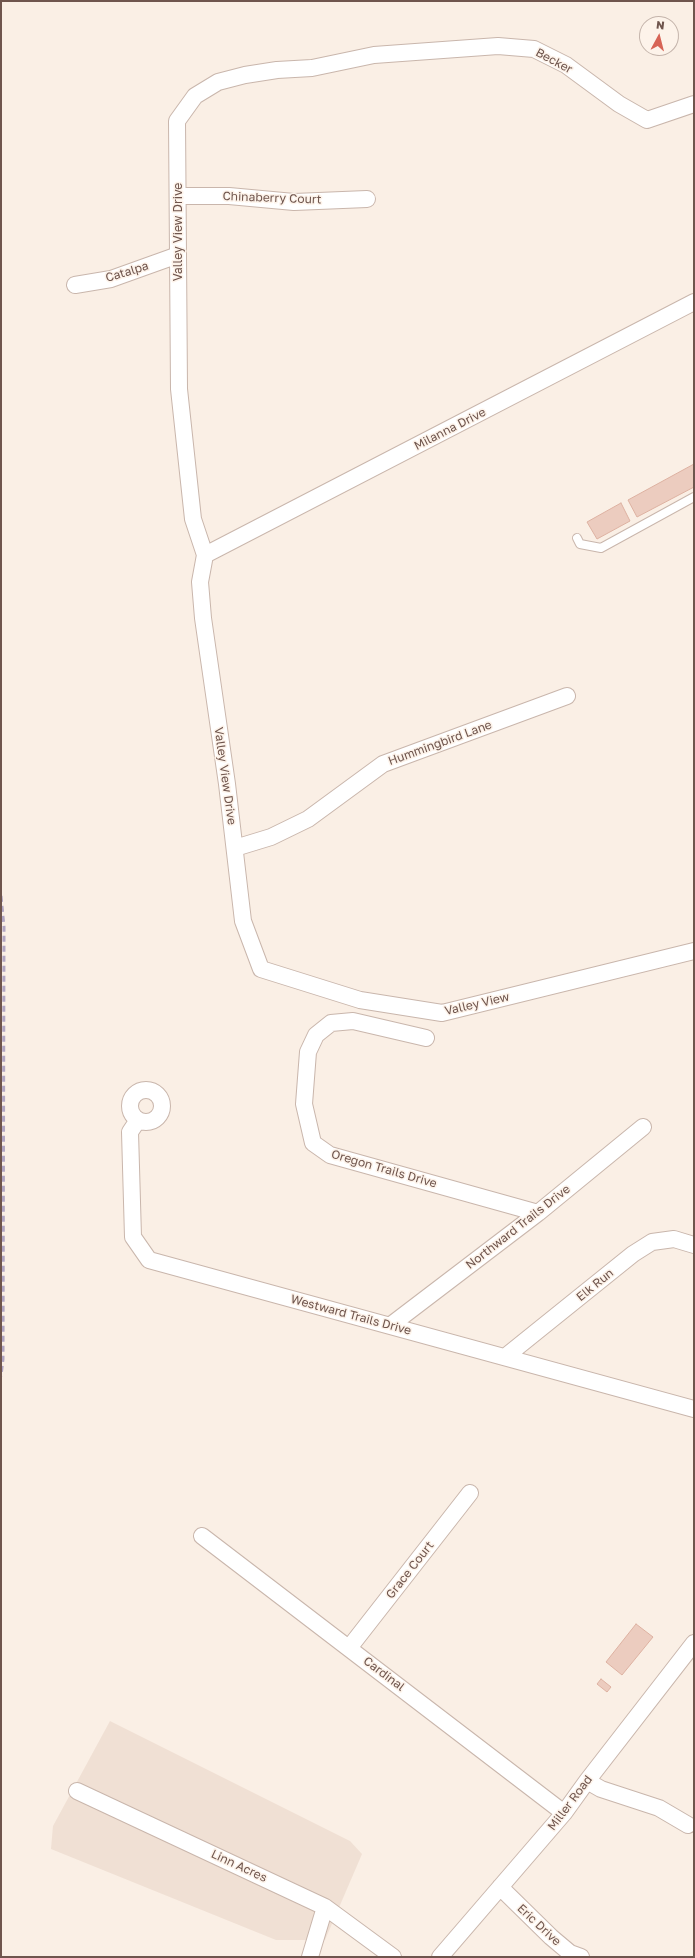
<!DOCTYPE html>
<style>
body{margin:0}
#map{position:relative;width:695px;height:1958px;overflow:hidden;background:#faefe5;font-family:"Golos Text",sans-serif}
canvas{display:block}
.frame{position:absolute;inset:0;border:2px solid #6f554d;pointer-events:none}
.north{position:absolute;left:639px;top:16px;width:40px;height:40px;box-sizing:border-box;background:#fdf3ea;border:1px solid #c4b4ab;border-radius:50%;rotate:7deg;font-size:11px;font-weight:700;line-height:16px;text-align:center;color:#6f554d}
.north::after{content:'';display:block;margin:auto;width:14px;height:18px;background:#d76456;clip-path:polygon(50% 0,100% 100%,50% 72%,0 100%)}
</style>
<div id="map">
<canvas width="695" height="1958"></canvas>
<div class="frame"></div>
<div class="north">N</div>
</div>
<script>
const context = document.querySelector('canvas').getContext('2d');
context.lineJoin = 'round';
function fillPath(path, color) {
  context.fillStyle = color;
  context.fill(path, 'evenodd');
}
function toPath(rows) {
  const path = new Path2D();
  for (const r of rows) {
    if (r.length === 3) {
      path.moveTo(r[0] + r[2], r[1]);
      path.arc(r[0], r[1], r[2], 0, 2 * Math.PI);
      continue;
    }
    path.moveTo(r[0], r[1]);
    for (let i = 2; i < r.length; i += 2) path.lineTo(r[i], r[i + 1]);
  }
  return path;
}
function stroke(path, color, width, dash) {
  context.strokeStyle = color;
  context.lineWidth = width;
  context.lineCap = dash ? 'butt' : 'round';
  context.setLineDash(dash || []);
  context.stroke(path);
}
function label(font, color, halo, rows, align = 'center') {
  context.font = font + ' "Golos Text",sans-serif';
  context.lineWidth = 3;
  context.setLineDash([]);
  context.textBaseline = 'middle';
  context.strokeStyle = halo;
  context.fillStyle = color;
  for (const [text, x, y, turn = 0] of rows) {
    context.save();
    context.translate(x, y);
    context.rotate((+turn || 0) * Math.PI / 180);
    context.textAlign = isNaN(turn) ? turn : align;
    if (halo) context.strokeText(text, 0, 0);
    context.fillText(text, 0, 0);
    context.restore();
  }
}
const residential = toPath([
 [110,1721,350,1841,362,1854,325,1940,276,1940,51,1849,53,1826]
]);
const building = toPath([
 [694,464,694,487,637,517,628,500,694,464],
 [621,503,630,521,597,539,587,522,621,503],
 [636,1624,653,1637,622,1675,606,1662,636,1624],
 [601,1679,611,1687,607,1692,597,1684,601,1679]
]);
const service = toPath([
 [577,538,580,544,601,548,694,497]
]);
const minor = toPath([
 [178,196,229,196,294,202,367,199],
 [75,285,111,279,178,255],
 [205,555,193,519,179,389,177,121,195,96,218,82,245,75,277,70,312,68,374,55,498,46,534,49,566,65,619,104,647,120,694,104],
 [205,555,200,582,203,618,227,784,243,921,261,969,360,1000,442,1013,694,951],
 [205,555,694,302],
 [235,848,271,837,308,819,383,764,567,696],
 [426,1038,353,1021,331,1023,316,1035,308,1052,304,1104,313,1143,330,1155,538,1213],
 [146,1106,16],
 [138,1120,130,1132,133,1237,149,1260,694,1409],
 [391,1325,538,1213,643,1127],
 [505,1357,633,1254,652,1242,674,1239,694,1245],
 [202,1536,564,1813],
 [349,1648,470,1493],
 [587,1781,601,1789,659,1808,688,1825],
 [77,1791,325,1907,393,1957],
 [500,1887,551,1937,570,1953,581,1957],
 [310,1957,325,1907],
 [440,1957,564,1813,587,1781,694,1643]
]);
const rail = toPath([
 [1,896,4,927,3,1359,1,1376]
]);
const streetNames = [
 ["Becker",554,61,28],
 ["Chinaberry Court",272,198,2],
 ["Valley View Drive",178,232,-90],
 ["Catalpa",127,272,-17],
 ["Milanna Drive",450,429,-27],
 ["Hummingbird Lane",440,743,-20],
 ["Valley View Drive",225,776,82],
 ["Valley View",477,1004,-13],
 ["Oregon Trails Drive",384,1169,16],
 ["Northward Trails Drive",518,1227,-38],
 ["Elk Run",595,1285,-39],
 ["Westward Trails Drive",351,1315,15],
 ["Grace Court",410,1570,-52],
 ["Cardinal",384,1674,37],
 ["Miller Road",570,1803,-53],
 ["Linn Acres",239,1866,25],
 ["Eric Drive",539,1925,43]
];
fillPath(residential, '#f0e0d4');
fillPath(building, '#ecccbf');
stroke(building, '#ddb1a1', 1);
stroke(service, '#c9b6ac', 10);
stroke(minor, '#c9b6ac', 18);
stroke(service, '#fff', 8);
stroke(minor, '#fff', 16);
stroke(rail, '#b1a5c2', 3, [6, 4]);
label('12px', '#6f554d', '#fdf3ea', streetNames);
</script>
